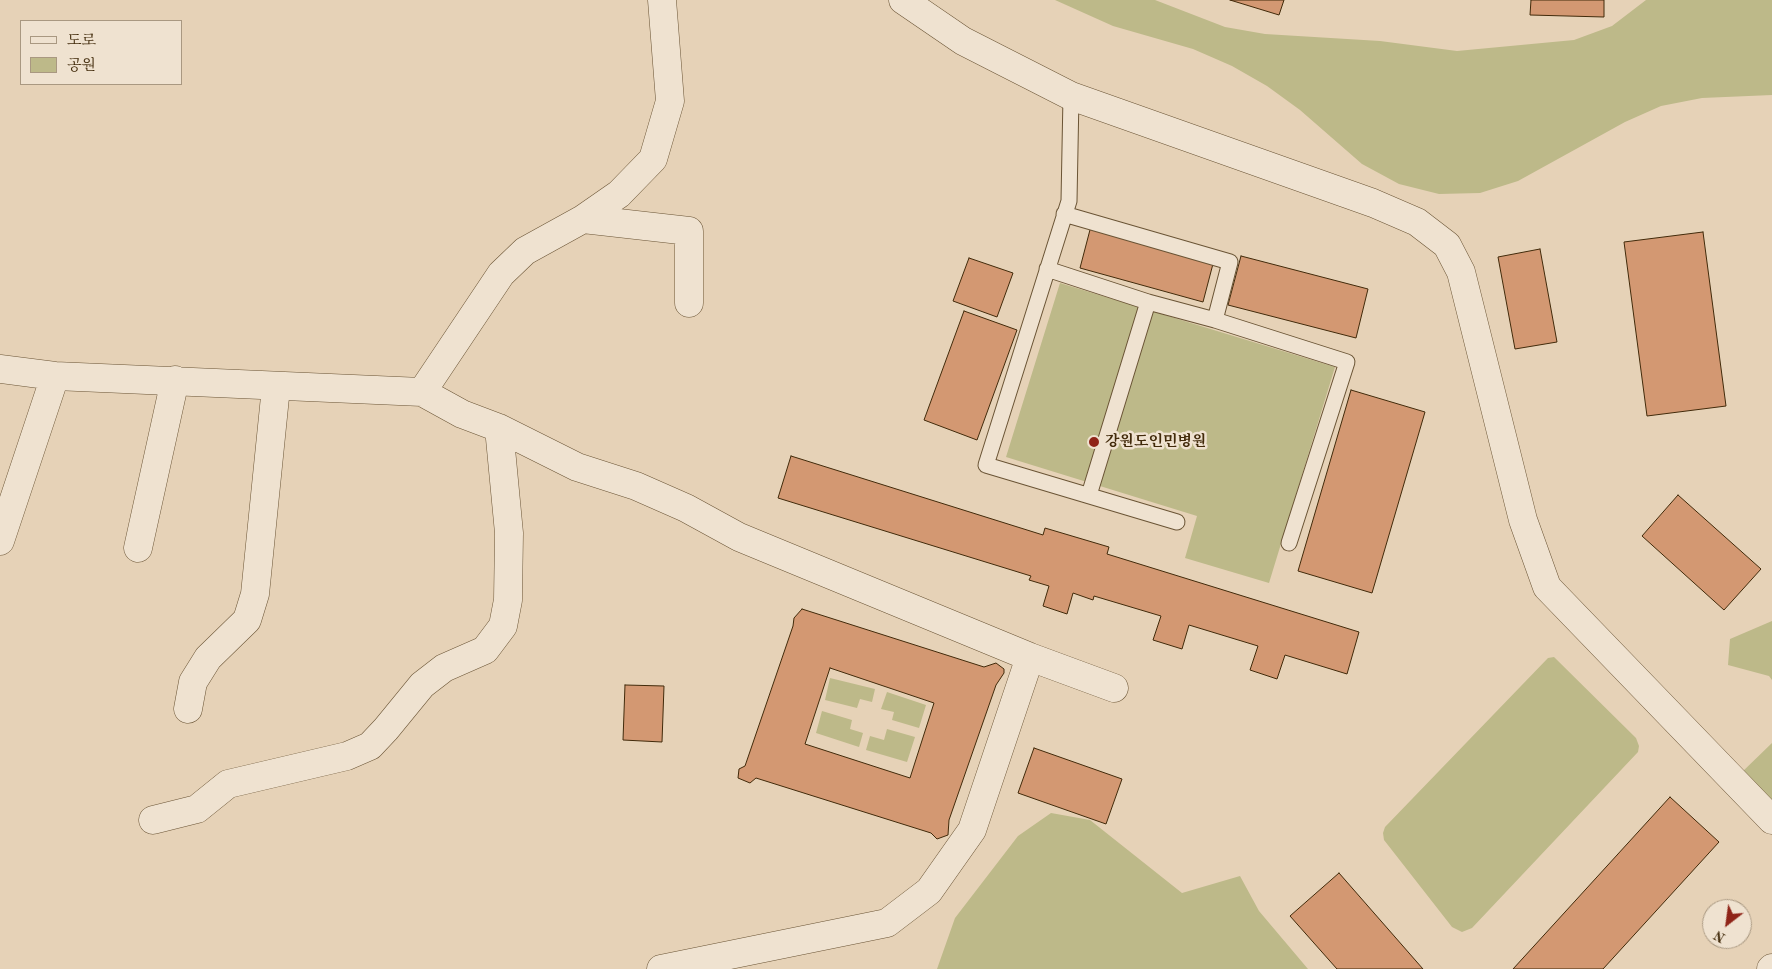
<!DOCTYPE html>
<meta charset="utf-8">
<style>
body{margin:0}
#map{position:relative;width:1772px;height:969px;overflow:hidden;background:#e6d2b7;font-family:"Old Standard TT","Noto Serif KR",serif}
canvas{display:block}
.legend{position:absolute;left:20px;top:20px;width:162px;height:65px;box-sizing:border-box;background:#efe2d0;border:1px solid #a99881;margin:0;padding:6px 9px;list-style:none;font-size:15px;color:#412a0a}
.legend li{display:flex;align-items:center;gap:10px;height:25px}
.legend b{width:25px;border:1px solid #a99881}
.north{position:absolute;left:1702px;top:899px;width:50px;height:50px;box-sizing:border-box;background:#efe2d0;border:1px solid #a99881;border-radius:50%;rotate:210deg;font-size:14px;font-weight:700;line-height:20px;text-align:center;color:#412a0a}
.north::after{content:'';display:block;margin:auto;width:18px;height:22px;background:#8f2418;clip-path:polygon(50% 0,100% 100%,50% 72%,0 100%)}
</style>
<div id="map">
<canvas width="1772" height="969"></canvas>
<ul class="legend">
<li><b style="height:6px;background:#efe2d0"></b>도로</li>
<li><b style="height:14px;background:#bdb989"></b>공원</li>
</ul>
<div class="north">N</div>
</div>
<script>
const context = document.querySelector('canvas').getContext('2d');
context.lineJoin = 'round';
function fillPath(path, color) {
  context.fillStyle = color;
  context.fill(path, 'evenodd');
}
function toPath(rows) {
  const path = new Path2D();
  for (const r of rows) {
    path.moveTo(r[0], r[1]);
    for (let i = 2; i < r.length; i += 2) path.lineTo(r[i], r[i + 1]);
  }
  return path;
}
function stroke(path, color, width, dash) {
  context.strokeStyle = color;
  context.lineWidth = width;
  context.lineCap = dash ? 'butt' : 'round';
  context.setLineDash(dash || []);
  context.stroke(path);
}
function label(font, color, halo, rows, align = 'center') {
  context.font = font + ' "Old Standard TT","Noto Serif KR",serif';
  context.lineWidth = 5;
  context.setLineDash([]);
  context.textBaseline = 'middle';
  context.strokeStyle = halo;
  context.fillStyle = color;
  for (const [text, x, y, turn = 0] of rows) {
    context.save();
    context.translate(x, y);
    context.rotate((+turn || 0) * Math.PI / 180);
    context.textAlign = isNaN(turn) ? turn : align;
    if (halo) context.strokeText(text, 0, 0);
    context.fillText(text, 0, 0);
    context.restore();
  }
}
const green = toPath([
 [1055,0,1155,0,1225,27,1265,34,1380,41,1457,51,1574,40,1612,26,1646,0,1772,0,1772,95,1702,98,1661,106,1625,122,1518,181,1480,193,1439,194,1399,184,1362,164,1300,110,1267,86,1232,66,1193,49,1113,26],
 [1060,283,1335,367,1269,583,1185,558,1197,516,1006,457],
 [1772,621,1772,680,1769,676,1728,665,1730,639],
 [1554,657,1636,738,1639,746,1638,752,1472,928,1462,932,1452,927,1384,840,1383,833,1385,827,1548,658],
 [830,678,875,689,872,702,860,699,857,708,825,700],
 [887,692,926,705,919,728,892,720,894,712,881,709],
 [822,711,852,720,850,729,863,733,859,747,816,733],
 [887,729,915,737,907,762,866,750,870,736,884,740],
 [1772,743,1772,812,1741,773],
 [1051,813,1090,820,1182,893,1240,876,1259,911,1308,969,937,969,955,918,1018,836]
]);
const building = toPath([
 [1230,0,1284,0,1279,15,1230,0],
 [1531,0,1604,0,1604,17,1530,15,1531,0],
 [1091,226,1214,260,1203,302,1080,268,1091,226],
 [1703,232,1726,406,1647,416,1624,242,1703,232],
 [1540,249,1557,342,1515,349,1498,257,1540,249],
 [1241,256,1368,289,1356,338,1228,305,1241,256],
 [969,258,1013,273,997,317,953,301,969,258],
 [964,311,1017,330,977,440,924,420,964,311],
 [1351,390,1425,412,1372,593,1298,571,1351,390],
 [791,456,1043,535,1045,528,1109,547,1107,554,1359,632,1347,674,1285,655,1277,679,1250,670,1258,646,1189,625,1182,649,1153,640,1161,616,1094,596,1093,600,1073,593,1067,614,1043,606,1049,586,1029,580,1031,576,778,498,791,456],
 [1678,495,1761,569,1724,610,1642,536,1678,495],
 [802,609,984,667,996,663,1004,669,1004,673,996,685,949,820,948,835,937,839,931,833,756,778,750,783,738,778,739,769,745,766,793,626,794,618,802,609],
 [830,668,934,703,910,778,805,744,830,668],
 [625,685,664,686,662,742,623,740,625,685],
 [1034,748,1122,779,1106,824,1018,793,1034,748],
 [1670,797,1719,842,1603,969,1513,969,1670,797],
 [1339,873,1423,969,1337,969,1290,916,1339,873]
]);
const lane = toPath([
 [1071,96,1069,201,986,465,1177,522],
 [1064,214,1230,262,1215,320],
 [1047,269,1148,302,1089,495],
 [1148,302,1215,320,1347,362,1289,543]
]);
const street = toPath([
 [903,0,963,41,1071,96,1373,203,1417,222,1447,245,1461,272,1523,520,1547,587,1772,820],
 [583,219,689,231,689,303],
 [0,369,55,376,422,392,501,274,525,251,583,219,619,194,653,159,670,101,662,0],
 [422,392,462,414,499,428,577,467,636,486,686,508,739,537,1030,657,1114,688],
 [0,541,55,376],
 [138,548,175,380],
 [188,709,193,682,208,658,247,620,255,594,276,387],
 [153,820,197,809,228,784,347,756,370,746,386,729,422,685,444,668,485,650,503,626,508,600,509,533,499,428],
 [661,969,887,923,929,891,972,830,1030,657],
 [1771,969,1772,968]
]);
const markers = [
 [1094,442,6,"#8f2418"]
];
const poiNames = [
 ["강원도인민병원",1105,442]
];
fillPath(green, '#bdb989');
fillPath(building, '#d39872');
stroke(building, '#412a0a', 1);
stroke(lane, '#6a5435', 17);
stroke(street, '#6a5435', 29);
stroke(lane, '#efe2d0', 15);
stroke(street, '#efe2d0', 28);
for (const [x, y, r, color] of markers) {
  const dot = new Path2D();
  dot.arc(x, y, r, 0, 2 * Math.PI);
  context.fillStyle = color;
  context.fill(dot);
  stroke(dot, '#efe2d0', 2);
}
label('bold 15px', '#412a0a', '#efe2d0', poiNames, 'left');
</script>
